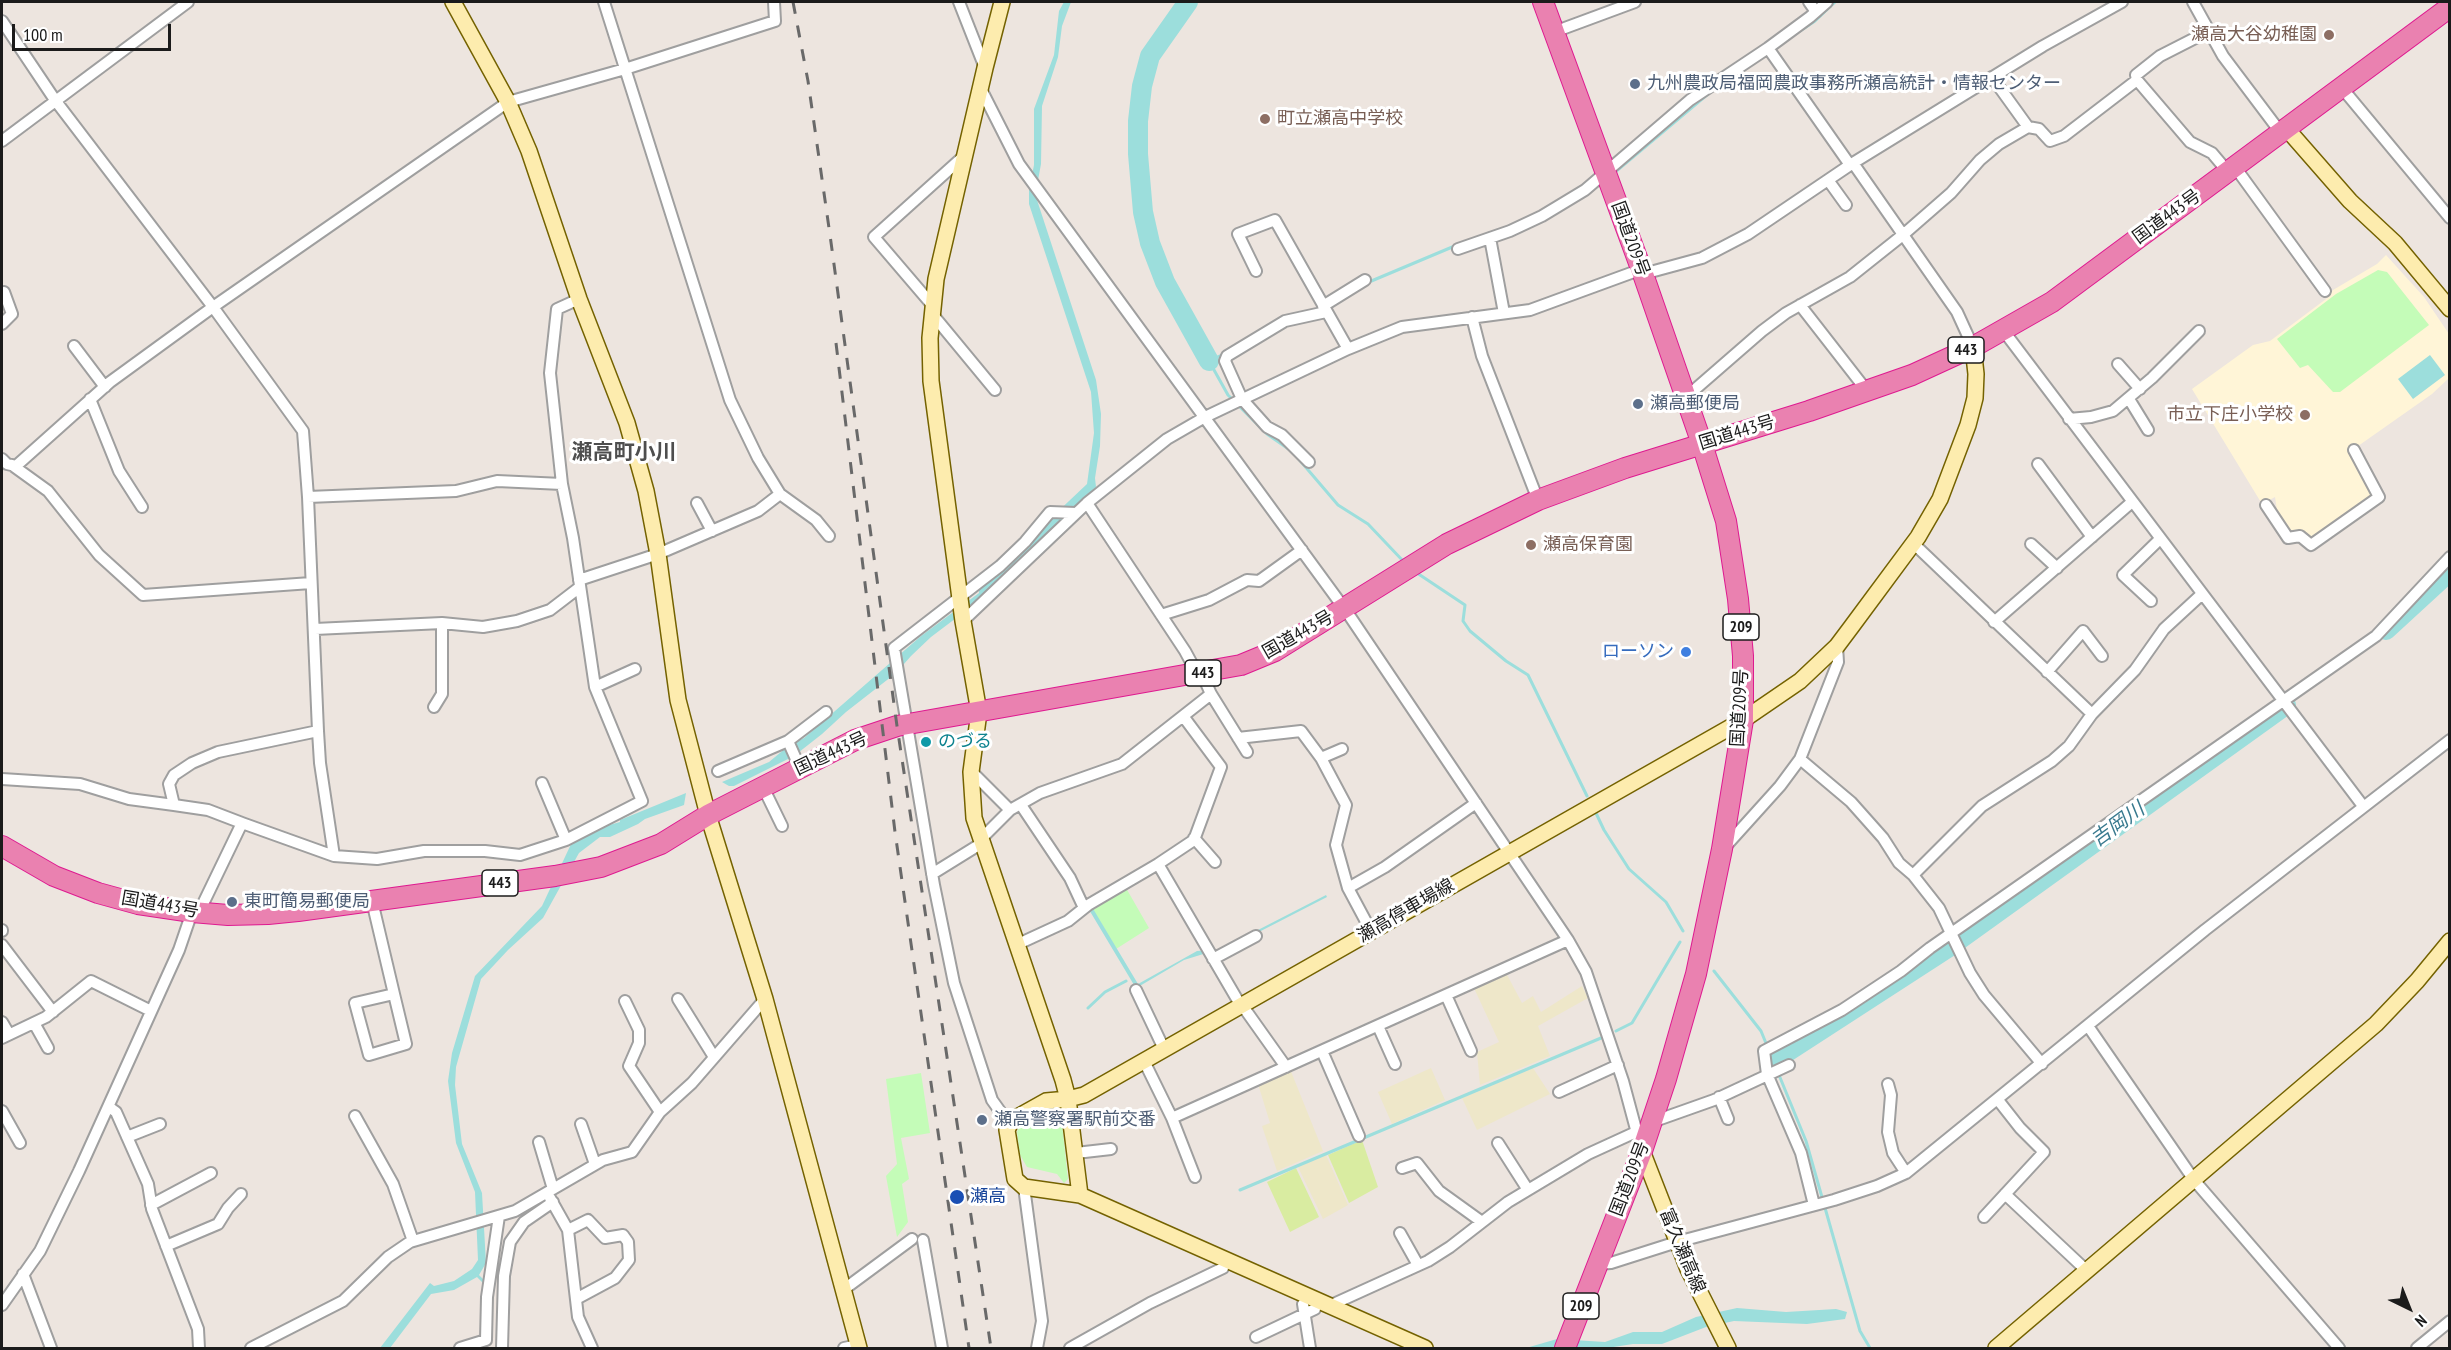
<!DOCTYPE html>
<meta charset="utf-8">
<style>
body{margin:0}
#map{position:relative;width:2451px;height:1350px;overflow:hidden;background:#ede5df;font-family:"PT Sans Narrow",sans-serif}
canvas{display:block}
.frame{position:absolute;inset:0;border:3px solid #1b1b1b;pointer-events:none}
.north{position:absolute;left:2379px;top:1278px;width:60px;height:60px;-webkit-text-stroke:4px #fff;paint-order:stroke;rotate:137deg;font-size:16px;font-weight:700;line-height:24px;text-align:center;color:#1b1b1b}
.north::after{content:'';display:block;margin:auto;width:21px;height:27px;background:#1b1b1b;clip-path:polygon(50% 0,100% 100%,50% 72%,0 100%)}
.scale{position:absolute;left:12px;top:24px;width:159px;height:27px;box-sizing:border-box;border:3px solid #1b1b1b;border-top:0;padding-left:8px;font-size:18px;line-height:21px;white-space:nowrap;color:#1b1b1b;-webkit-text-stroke:4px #fff;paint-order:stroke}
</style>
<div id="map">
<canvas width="2451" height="1350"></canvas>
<div class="frame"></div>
<div class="north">N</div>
<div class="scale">100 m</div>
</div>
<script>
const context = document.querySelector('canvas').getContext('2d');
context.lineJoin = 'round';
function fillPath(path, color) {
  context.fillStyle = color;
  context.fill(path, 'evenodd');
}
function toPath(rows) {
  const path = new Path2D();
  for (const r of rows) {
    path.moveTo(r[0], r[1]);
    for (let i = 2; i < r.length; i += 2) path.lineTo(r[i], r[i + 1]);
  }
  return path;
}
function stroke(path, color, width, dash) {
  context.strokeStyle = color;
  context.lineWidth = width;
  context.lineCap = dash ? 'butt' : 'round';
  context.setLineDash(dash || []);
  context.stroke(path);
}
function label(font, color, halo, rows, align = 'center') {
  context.font = font + ' "PT Sans Narrow","Noto Sans JP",sans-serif';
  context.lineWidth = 6;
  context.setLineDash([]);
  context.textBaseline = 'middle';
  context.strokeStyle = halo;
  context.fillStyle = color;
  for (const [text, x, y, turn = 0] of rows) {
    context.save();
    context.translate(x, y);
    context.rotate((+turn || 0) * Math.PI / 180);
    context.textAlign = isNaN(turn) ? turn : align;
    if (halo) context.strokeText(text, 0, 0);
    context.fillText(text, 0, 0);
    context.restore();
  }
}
const education = toPath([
 [2386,255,2424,297,2449,334,2449,378,2432,394,2351,451,2373,496,2312,540,2289,533,2278,517,2275,497,2262,504,2192,389,2253,345,2270,341,2326,299,2333,290,2377,264]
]);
const farmland = toPath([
 [1505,971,1522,1003,1533,996,1541,1012,1582,986,1588,998,1538,1026,1550,1056,1480,1085,1477,1052,1499,1042,1473,986],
 [1431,1068,1445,1100,1392,1124,1378,1092],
 [1533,1068,1550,1094,1477,1130,1462,1098],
 [1290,1069,1323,1151,1277,1171,1262,1126,1270,1123,1258,1084],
 [1326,1155,1348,1205,1323,1219,1298,1167]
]);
const grass = toPath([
 [1362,1140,1378,1187,1349,1203,1328,1155],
 [1296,1168,1319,1217,1290,1232,1267,1182]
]);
const park = toPath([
 [2378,270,2387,272,2429,325,2340,392,2333,392,2308,365,2300,368,2277,339,2336,294],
 [1126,888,1149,928,1116,949,1091,907],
 [921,1073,930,1133,901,1138,909,1179,902,1184,908,1222,897,1237,886,1176,897,1164,886,1079],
 [1053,1108,1058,1110,1061,1115,1068,1179,1064,1183,1057,1174,1027,1167,1020,1155,1017,1132,1020,1125,1046,1109]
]);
const water = toPath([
 [1064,2,1071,2,1062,26,1058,57,1042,106,1041,164,1036,191,1037,200,1096,380,1101,414,1100,446,1095,478,1096,487,976,603,931,637,911,656,896,673,846,712,822,734,794,756,734,786,729,786,722,782,769,762,787,747,804,738,921,636,979,593,979,586,981,588,1005,569,1026,549,1052,520,1051,518,1087,484,1094,433,1091,392,1029,204,1029,190,1034,165,1034,109,1054,55,1059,11],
 [2430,355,2445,375,2413,399,2398,379],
 [686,793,684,805,645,819,638,824,610,837,600,837,579,853,543,918,508,950,481,979,456,1067,455,1085,462,1144,482,1193,486,1263,479,1275,488,1284,486,1286,477,1277,454,1290,431,1294,390,1348,380,1348,430,1283,434,1286,454,1281,472,1269,478,1260,475,1192,456,1143,448,1081,452,1053,475,976,542,906,572,842,595,829,620,822,620,820],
 [1052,840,1138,984,1197,951,1221,949,1326,895,1327,897,1220,952,1213,951,1184,960,1138,987,1134,985,1048,841],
 [1737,1308,1786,1312,1836,1309,1847,1312,1845,1319,1807,1324,1734,1321,1706,1327,1662,1344,1633,1344,1607,1348,1526,1348,1557,1339,1605,1342,1633,1332,1662,1332,1696,1317]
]);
const stream = toPath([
 [1800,31,1815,21,1835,2],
 [1614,173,1708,94],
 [1369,282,1457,245],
 [1226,353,1209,361,1228,395,1267,434,1290,450],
 [1297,457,1338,505,1368,524,1405,563],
 [1414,571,1465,605,1463,621,1470,631,1506,661,1528,675,1587,796],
 [1595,811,1604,830,1629,869,1666,902,1683,931],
 [1714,971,1761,1031,1806,1141,1860,1331,1870,1348],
 [1088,1008,1105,992,1126,981],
 [1616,1031,1632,1023,1680,942],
 [1240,1190,1601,1038]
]);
const river = toPath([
 [1188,2,1150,56,1142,86,1138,121,1138,154,1143,212,1150,243,1165,282,1209,361],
 [2386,630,2450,571],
 [1773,1061,1952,945,2286,705]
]);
const street = toPath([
 [959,2,985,68],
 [1809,2,1816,12],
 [2193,2,2223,56,2281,133],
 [2,21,55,100,213,307,303,431,308,497,318,731,218,752,192,763,174,775,169,784,174,805,208,810,242,823,201,908,192,912,179,950,79,1171,40,1251,2,1305],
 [1554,32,1635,2],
 [1768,48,1850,165],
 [1992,77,2028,127],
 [2137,80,2136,75,2160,56,2209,31],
 [2342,88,2450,218],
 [981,89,1019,164,1349,615,1568,940,1586,972,1623,1081,1641,1148],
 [2,141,188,2],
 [1853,163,1957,312,1973,347],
 [2235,167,2325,291],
 [1828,180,1846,205],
 [1490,238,1504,313],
 [1458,249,1510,231,1542,216,1585,190,1690,100,1768,48,1810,17,1827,2],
 [1256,271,1238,234,1275,220,1348,349],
 [1643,274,1702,258,1748,234,1853,163,2043,46,2122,2],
 [1800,305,1867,391],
 [933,306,874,237,964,156],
 [1323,306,1365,280],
 [933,315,995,390],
 [1472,317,1482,356,1538,500],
 [2,324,12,314,4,292],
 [2003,330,2363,806],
 [74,346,105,387],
 [2118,364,2140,389],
 [1685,398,1762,331,1786,313,1850,277,1904,234,1951,193,1980,160,1999,144,2028,127,2039,129,2050,141,2064,136,2137,80,2190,142,2212,153,2228,172],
 [90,399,119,471,142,507],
 [2129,399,2148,430],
 [2069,419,2091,417,2113,411,2152,378,2199,331],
 [2,459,7,464,16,466,110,382,213,307,508,102,625,69,775,21,774,2],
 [1309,462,1282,435,1267,427,1242,399,1225,361,1227,356,1285,321,1326,312],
 [2038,464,2092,537],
 [12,465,48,491,99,555,143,595,311,583],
 [780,494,816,520,829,536],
 [308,497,456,491,497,481,562,484],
 [697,503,712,531],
 [1087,503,1185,651,1198,675],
 [2266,505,2288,538,2300,536,2311,545,2379,497,2354,450],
 [1913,543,2092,714],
 [2031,544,2057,568],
 [579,580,658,554,758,511,780,494,758,458,730,400,604,2],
 [2151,601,2123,575,2160,539],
 [1161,615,1209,600,1247,580,1259,581,1302,550],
 [963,621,1087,503,1167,439,1205,417,1348,349,1402,327,1530,310,1642,269],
 [1994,622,2132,502],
 [315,629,442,623,483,627,517,621,550,610,580,587],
 [2047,672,2083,631,2102,656],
 [1202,674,1211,694,1247,752],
 [595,687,635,669],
 [434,707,442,694,442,623],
 [1238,738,1301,731,1321,758,1342,749],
 [1321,758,1346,805,1336,845,1348,888,1371,931],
 [1800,759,1851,802,1883,838,1899,863,1913,875,1939,908,1970,973,1984,995,2042,1064],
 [800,768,788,741,826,712],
 [718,771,788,741],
 [971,771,1010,810],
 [2,779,80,784,129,799,174,805],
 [542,783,566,840,642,801,595,687,573,538,562,484,550,373,557,309,579,299],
 [763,787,782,826],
 [1021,805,1070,878,1084,908],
 [242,823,334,856,320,763,318,731],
 [1194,838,1215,862],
 [981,839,1010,810,1040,793,1122,764,1211,694],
 [1725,847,1780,786,1800,759,1838,662,1837,646],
 [334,856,377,859,424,851,485,851,520,855,566,840],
 [1158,864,1241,1006],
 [932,874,982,843],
 [1913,875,1982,806,2052,761,2069,746,2092,714,2135,670,2164,629,2202,594],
 [1348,888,1385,867,1476,803],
 [372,901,394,994,406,1044,369,1055,355,1003,394,994],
 [2,931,2,930],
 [2,945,53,1012],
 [1016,945,1068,921,1088,905,1158,864,1194,840,1221,767,1183,716],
 [1213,959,1256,936],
 [1136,990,1164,1049],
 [1446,995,1471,1051],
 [678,999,714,1057],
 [625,1001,639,1030,639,1043,629,1066,660,1112],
 [1242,1005,1286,1067],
 [2,1022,9,1034],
 [34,1023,48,1048],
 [1378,1026,1395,1064],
 [2088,1026,2194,1180,2339,1348],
 [2,1038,46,1017,91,981,151,1011],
 [1322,1051,1359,1136],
 [1144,1061,1172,1118,1195,1177],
 [1888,1084,1891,1095,1888,1132,1893,1153,1906,1173],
 [1559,1092,1618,1065],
 [1719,1097,1728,1119],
 [109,1107,116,1112,148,1184,152,1209,198,1329,199,1348],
 [2,1111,20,1143],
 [355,1116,393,1184,413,1241],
 [1172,1118,1568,940],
 [1012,1120,1002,1114,992,1100,954,983,934,885,894,648,1000,566,1025,542,1050,512,1076,513],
 [1652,1122,1714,1100,1789,1065],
 [581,1124,595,1164],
 [127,1137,160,1124],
 [539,1142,553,1189],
 [1498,1143,1528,1190],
 [1076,1153,1111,1149],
 [1402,1168,1417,1163,1439,1191,1482,1222],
 [1024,1187,1042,1321,1037,1348],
 [2005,1194,2087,1271],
 [550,1198,568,1230,578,1317,592,1348],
 [151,1205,211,1173],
 [1814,1205,1801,1153,1767,1074,1764,1051,1842,1010,1901,971,1930,948,2376,636,2450,557],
 [1984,1217,2044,1152,2020,1128,1998,1100],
 [568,1230,588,1220,605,1238,623,1235,628,1242,629,1260,615,1278,576,1299],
 [1400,1233,1418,1265],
 [923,1240,942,1348],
 [166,1246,218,1224,228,1208,241,1194],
 [1597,1264,1611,1263,1677,1242,1834,1200,1877,1186,1906,1173,2205,930,2450,740],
 [23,1274,51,1348],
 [843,1290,912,1239],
 [1303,1304,1310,1348],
 [1329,1306,1428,1261,1450,1247,1508,1202,1588,1154,1636,1132],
 [1256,1337,1315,1309],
 [251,1348,343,1301,388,1257,410,1242,515,1211,603,1160,632,1152,660,1112,692,1083,765,999],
 [460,1348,486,1340,487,1297,499,1216],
 [502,1348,504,1276,510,1242,524,1222,553,1202],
 [844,1348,858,1345],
 [1070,1348,1150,1303,1223,1268],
 [2417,1348,2450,1321]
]);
const secondary = toPath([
 [453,2,508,102,529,151,579,299,627,423,646,491,658,554,678,700,708,815,765,999,859,1348],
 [1002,2,985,68,936,279,930,338,931,381,963,621,979,712,971,772,974,818,1063,1080,1068,1099,1080,1195],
 [2287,129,2350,201,2395,243,2450,309],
 [1642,1151,1688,1269,1728,1348],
 [1425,1348,1080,1195,1024,1187,1015,1179,1007,1130,1012,1120,1046,1101,1068,1099,1084,1095,1743,720,1800,681,1837,646,1852,626,1918,537,1940,499,1968,425,1975,398,1976,374,1973,347],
 [1996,1348,2376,1024,2417,981,2450,941]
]);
const highway = toPath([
 [1543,2,1643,274,1702,444,1726,521,1738,599,1743,656,1743,720,1722,849,1696,974,1666,1079,1642,1151,1565,1348],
 [2,846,54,876,98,893,138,904,192,912,228,915,268,914,298,911,555,876,601,867,661,844,708,815,855,740,897,726,1241,665,1275,651,1447,544,1538,500,1625,468,1809,411,1912,375,1973,347,2052,302,2450,7]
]);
const rail = toPath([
 [793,2,808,81,830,235,897,726,991,1348],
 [836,343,895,832,969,1348]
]);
const markers = [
 [2329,35,6,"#8d6e63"],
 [1635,84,6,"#5c6f8a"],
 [1265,119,6,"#8d6e63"],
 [1638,404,6,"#5c6f8a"],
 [2305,415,6,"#8d6e63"],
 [1531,545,6,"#8d6e63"],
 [1686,652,6,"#3f7fe0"],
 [926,742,6,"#0f9aa8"],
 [232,902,6,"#5c6f8a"],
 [982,1120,6,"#5c6f8a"],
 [957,1197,8,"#1a4fb4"]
];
const shields = [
 [1966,350,36],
 [1741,627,36],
 [1203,673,36],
 [500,883,36],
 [1581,1306,36]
];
const shieldNames = [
 ["443",1966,350],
 ["209",1741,627],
 ["443",1203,673],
 ["443",500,883],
 ["209",1581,1306]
];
const educationNames = [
 ["瀬高大谷幼稚園",2317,35],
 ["町立瀬高中学校",1277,119,"left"],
 ["市立下庄小学校",2293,415],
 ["瀬高保育園",1543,545,"left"]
];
const serviceNames = [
 ["九州農政局福岡農政事務所瀬高統計・情報センター",1647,84],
 ["瀬高郵便局",1650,404],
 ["東町簡易郵便局",244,902],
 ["瀬高警察署駅前交番",994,1120]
];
const streetNames = [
 ["国道443号",2167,217,-36],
 ["国道209号",1630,239,70],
 ["国道443号",1737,433,-17],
 ["国道443号",1298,635,-30],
 ["国道209号",1740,708,-87],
 ["国道443号",831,754,-25],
 ["国道443号",160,905,10],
 ["瀬高停車場線",1406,911,-30],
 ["国道209号",1630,1179,-69],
 ["富久瀬高線",1682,1251,67]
];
const shopNames = [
 ["ローソン",1674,652]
];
const cultureNames = [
 ["のづる",938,742]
];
const transitNames = [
 ["瀬高",970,1197]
];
const waterNames = [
 ["吉岡川",2118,825,-36]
];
const quarterNames = [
 ["瀬高町小川",624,453]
];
fillPath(education, '#fff5d7');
fillPath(farmland, '#eee7c9');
fillPath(grass, '#d9eca1');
fillPath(park, '#c4fcb8');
fillPath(water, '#9cdedc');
stroke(stream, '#9cdedc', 3);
stroke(river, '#9cdedc', 20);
stroke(street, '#9f9f9f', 14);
stroke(secondary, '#746200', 18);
stroke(highway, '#de1a90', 22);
stroke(street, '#fff', 10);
stroke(secondary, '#fdecae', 15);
stroke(highway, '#ea81b0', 20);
stroke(rail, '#696969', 3, [12, 12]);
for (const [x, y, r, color] of markers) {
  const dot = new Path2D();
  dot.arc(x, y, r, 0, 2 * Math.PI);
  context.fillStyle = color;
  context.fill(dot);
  stroke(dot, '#fff', 2);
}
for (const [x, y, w] of shields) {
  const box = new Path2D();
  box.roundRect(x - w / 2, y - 13, w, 26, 4.5);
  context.fillStyle = '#fff';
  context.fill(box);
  stroke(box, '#1b1b1b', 1.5);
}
label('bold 16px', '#1b1b1b', null, shieldNames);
label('18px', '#785e54', '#fff', educationNames, 'right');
label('18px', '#4e5e75', '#fff', serviceNames, 'left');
label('18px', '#1b1b1b', '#fff', streetNames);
label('18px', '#366cbe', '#fff', shopNames, 'right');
label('18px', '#0d838f', '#fff', cultureNames, 'left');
label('18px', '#164399', '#fff', transitNames, 'left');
label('italic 20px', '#397a8f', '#fff', waterNames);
label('bold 21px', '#4e4e4e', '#fff', quarterNames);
</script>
